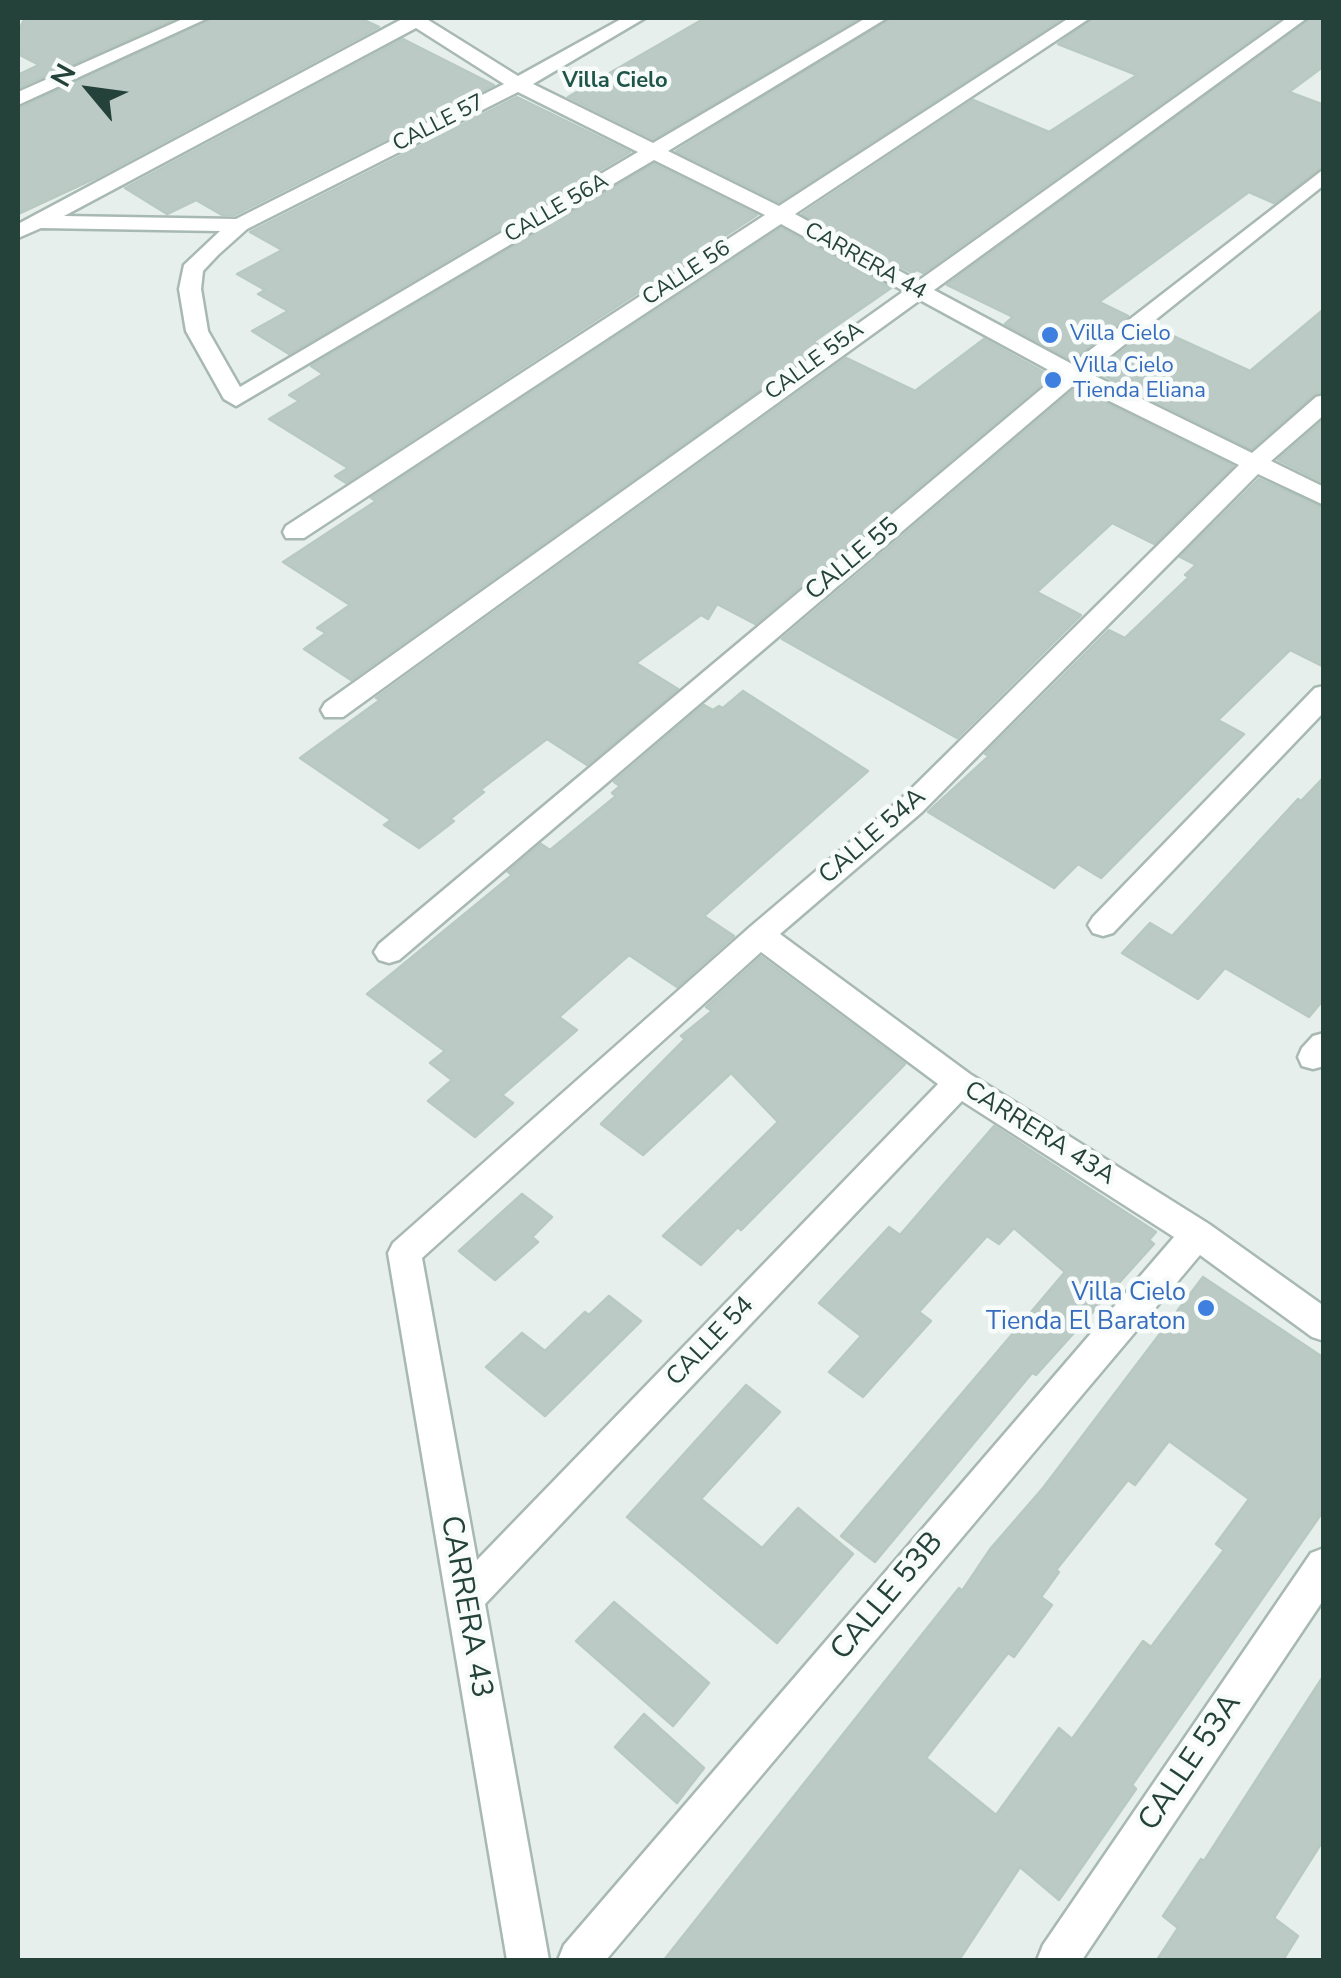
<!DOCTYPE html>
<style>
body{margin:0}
#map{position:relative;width:1341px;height:1978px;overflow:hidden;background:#e6efeb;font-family:"Nunito Sans",sans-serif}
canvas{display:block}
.frame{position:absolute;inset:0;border:20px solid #24423a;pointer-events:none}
.north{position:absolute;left:40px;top:40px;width:100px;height:100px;-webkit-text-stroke:8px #f7fbf9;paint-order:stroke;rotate:299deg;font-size:28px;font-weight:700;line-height:40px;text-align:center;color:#24423a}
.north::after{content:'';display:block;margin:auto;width:35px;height:45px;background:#24423a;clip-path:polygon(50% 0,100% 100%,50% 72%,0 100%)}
</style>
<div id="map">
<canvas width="1341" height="1978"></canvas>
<div class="frame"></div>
<div class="north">N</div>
</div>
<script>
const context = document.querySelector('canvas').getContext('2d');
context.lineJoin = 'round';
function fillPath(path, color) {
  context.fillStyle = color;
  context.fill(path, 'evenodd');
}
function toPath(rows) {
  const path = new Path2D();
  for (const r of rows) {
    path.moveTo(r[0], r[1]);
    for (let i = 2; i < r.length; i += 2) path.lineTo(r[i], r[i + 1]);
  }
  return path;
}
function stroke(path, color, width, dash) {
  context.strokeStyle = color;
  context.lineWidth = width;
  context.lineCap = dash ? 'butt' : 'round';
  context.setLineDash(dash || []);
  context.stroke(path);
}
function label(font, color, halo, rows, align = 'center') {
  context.font = font + ' "Nunito Sans",sans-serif';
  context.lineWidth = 9;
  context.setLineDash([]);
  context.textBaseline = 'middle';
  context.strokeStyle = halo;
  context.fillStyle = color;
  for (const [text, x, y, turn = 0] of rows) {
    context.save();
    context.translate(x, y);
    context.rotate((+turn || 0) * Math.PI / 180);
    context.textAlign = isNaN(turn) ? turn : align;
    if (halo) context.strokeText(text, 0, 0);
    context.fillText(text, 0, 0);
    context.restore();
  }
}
const building = toPath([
 [25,18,177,18,18,88,18,75,39,65,18,54,18,32,25,18],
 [211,18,359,18,379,27,100,176,18,214,18,109,211,18],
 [705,18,859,18,653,139,568,97,705,18],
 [890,18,1063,18,779,202,676,151,890,18],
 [1093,18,1281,18,923,273,917,270,912,273,802,214,973,100,1049,132,1137,75,1058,44,1093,18],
 [1310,18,1324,18,1324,66,1289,92,1324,105,1324,166,1274,203,1249,192,1099,302,1128,316,1072,360,1005,324,1013,317,947,285,1310,18],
 [403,39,494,85,235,215,222,215,196,200,167,214,125,188,403,39],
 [517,97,630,152,289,354,252,331,288,311,258,294,265,290,237,274,282,250,250,232,517,97],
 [654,164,757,215,346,483,335,476,348,468,269,419,299,401,289,395,323,374,311,366,654,164],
 [781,228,891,288,813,342,821,346,351,680,304,649,326,633,317,628,350,605,283,562,376,501,371,498,781,228],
 [1324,309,1324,391,1314,394,1251,449,1096,372,1153,327,1250,371,1324,309],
 [984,339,1051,376,755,624,717,604,708,619,701,615,636,663,678,689,587,765,547,739,480,790,484,792,450,819,454,821,419,848,384,825,391,820,300,758,380,700,376,698,846,358,915,391,984,339],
 [1076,388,1233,466,1154,544,1112,523,1037,592,1081,615,957,738,782,639,1076,388],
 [1324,420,1324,483,1278,460,1324,420],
 [1259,479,1324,508,1324,667,1290,650,1218,720,1244,734,1101,878,1078,864,1054,888,928,812,989,756,985,754,1109,630,1125,638,1189,577,1185,575,1196,565,1180,557,1259,479],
 [743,691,868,771,704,916,734,936,677,987,629,955,559,1017,577,1030,502,1095,513,1103,475,1137,428,1101,452,1080,430,1063,445,1051,367,994,512,875,508,872,541,844,550,850,616,796,612,793,620,786,614,782,704,705,713,710,719,706,723,708,743,691],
 [1324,777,1324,999,1309,1017,1225,968,1198,999,1122,953,1150,923,1172,936,1298,799,1301,801,1324,777],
 [761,957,905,1064,741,1230,738,1227,701,1265,663,1236,778,1122,731,1073,643,1155,601,1124,685,1039,681,1036,712,1011,706,1007,761,957],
 [994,1126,1156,1232,1149,1240,1154,1244,1036,1375,1032,1373,875,1562,841,1536,1065,1272,1014,1228,999,1244,987,1236,919,1312,931,1321,863,1397,829,1372,861,1336,819,1303,889,1227,900,1235,994,1126],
 [522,1194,552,1217,532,1237,538,1242,495,1280,459,1251,522,1194],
 [1203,1277,1324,1358,1324,1510,1132,1785,1136,1789,1059,1900,1020,1867,959,1960,664,1960,959,1588,962,1591,991,1548,1043,1488,1203,1277],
 [1169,1441,1249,1499,1216,1544,1224,1550,1151,1647,1143,1641,1072,1739,1059,1728,996,1815,926,1758,1008,1653,1014,1657,1052,1605,1041,1597,1059,1572,1056,1570,1128,1480,1135,1485,1169,1441],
 [609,1296,641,1321,545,1416,486,1367,522,1333,545,1351,585,1312,589,1315,609,1296],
 [746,1385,780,1412,701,1499,762,1548,798,1508,853,1554,777,1643,627,1517,746,1385],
 [614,1602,709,1683,673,1726,576,1641,614,1602],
 [1324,1675,1324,1839,1274,1918,1298,1936,1283,1960,1157,1960,1178,1928,1163,1916,1201,1859,1204,1861,1324,1675],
 [644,1714,704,1768,677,1803,615,1747,644,1714]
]);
const street = toPath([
 [185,18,208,18,18,105,18,92,185,18],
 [404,18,425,18,518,76,623,18,645,18,533,84,653,143,866,18,887,18,668,151,779,206,1069,18,1090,18,795,214,918,281,1287,18,1307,18,934,290,1072,364,1324,169,1324,185,1089,373,1252,453,1316,397,1324,395,1324,415,1271,461,1324,487,1324,505,1258,474,922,812,780,934,970,1074,1209,1224,1324,1306,1324,1341,1312,1337,1200,1255,606,1960,558,1960,564,1945,1174,1237,962,1101,485,1604,549,1960,507,1960,388,1253,393,1243,750,927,902,798,1239,465,1075,384,399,960,389,963,379,960,374,952,379,944,1058,375,920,300,343,717,325,717,321,710,325,703,904,291,781,224,304,538,286,538,283,532,286,526,765,215,654,160,236,406,224,399,186,331,179,289,184,265,220,231,41,228,18,238,18,224,404,18],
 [416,28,504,84,236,219,64,216,416,28],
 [518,92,638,152,240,387,208,331,201,289,203,271,218,255,247,229,518,92],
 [761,952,938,1084,477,1560,422,1258,761,952],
 [1324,686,1324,712,1113,933,1103,936,1093,933,1088,925,1093,917,1315,688,1324,686],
 [1324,1033,1324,1066,1313,1069,1302,1066,1298,1057,1302,1048,1313,1036,1324,1033],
 [1324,1548,1324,1599,1082,1960,1037,1960,1043,1945,1311,1553,1324,1548]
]);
const markers = [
 [1050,335,10,"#3f7fe0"],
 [1053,380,10,"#3f7fe0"],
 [1206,1308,10,"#3f7fe0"]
];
const farNeighbourhoodnames = [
 ["Villa Cielo",615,82]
];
const farStreetnames = [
 ["CALLE 57",439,124,-27],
 ["CALLE 56A",557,209,-30],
 ["CARRERA 44",865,262,29],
 ["CALLE 56",687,274,-33],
 ["CALLE 55A",815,362,-36]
];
const farShopnames = [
 ["Villa Cielo",1070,335],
 ["Villa Cielo",1073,367],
 ["Tienda Eliana",1073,392]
];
const streetNames = [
 ["CALLE 55",853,560,-40],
 ["CALLE 54A",873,837,-41],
 ["CARRERA 43A",1039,1134,32],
 ["CALLE 54",711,1342,-46]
];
const shopNames = [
 ["Villa Cielo",1186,1294],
 ["Tienda El Baraton",1186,1323]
];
const nearStreetnames = [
 ["CALLE 53B",888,1597,-50],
 ["CARRERA 43",465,1607,80],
 ["CALLE 53A",1191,1763,-56]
];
fillPath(building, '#bbcac4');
stroke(building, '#b8c9c2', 2.5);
stroke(street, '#a8b8b2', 5);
fillPath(street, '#fff');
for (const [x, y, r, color] of markers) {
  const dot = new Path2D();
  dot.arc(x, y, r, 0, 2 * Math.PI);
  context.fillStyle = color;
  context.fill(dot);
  stroke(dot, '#f7fbf9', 4);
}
label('bold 22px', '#1f5548', '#f7fbf9', farNeighbourhoodnames);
label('22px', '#24423a', '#f7fbf9', farStreetnames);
label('22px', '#366cbe', '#f7fbf9', farShopnames, 'left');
label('25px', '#24423a', '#f7fbf9', streetNames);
label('25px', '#366cbe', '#f7fbf9', shopNames, 'right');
label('30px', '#24423a', '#f7fbf9', nearStreetnames);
</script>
